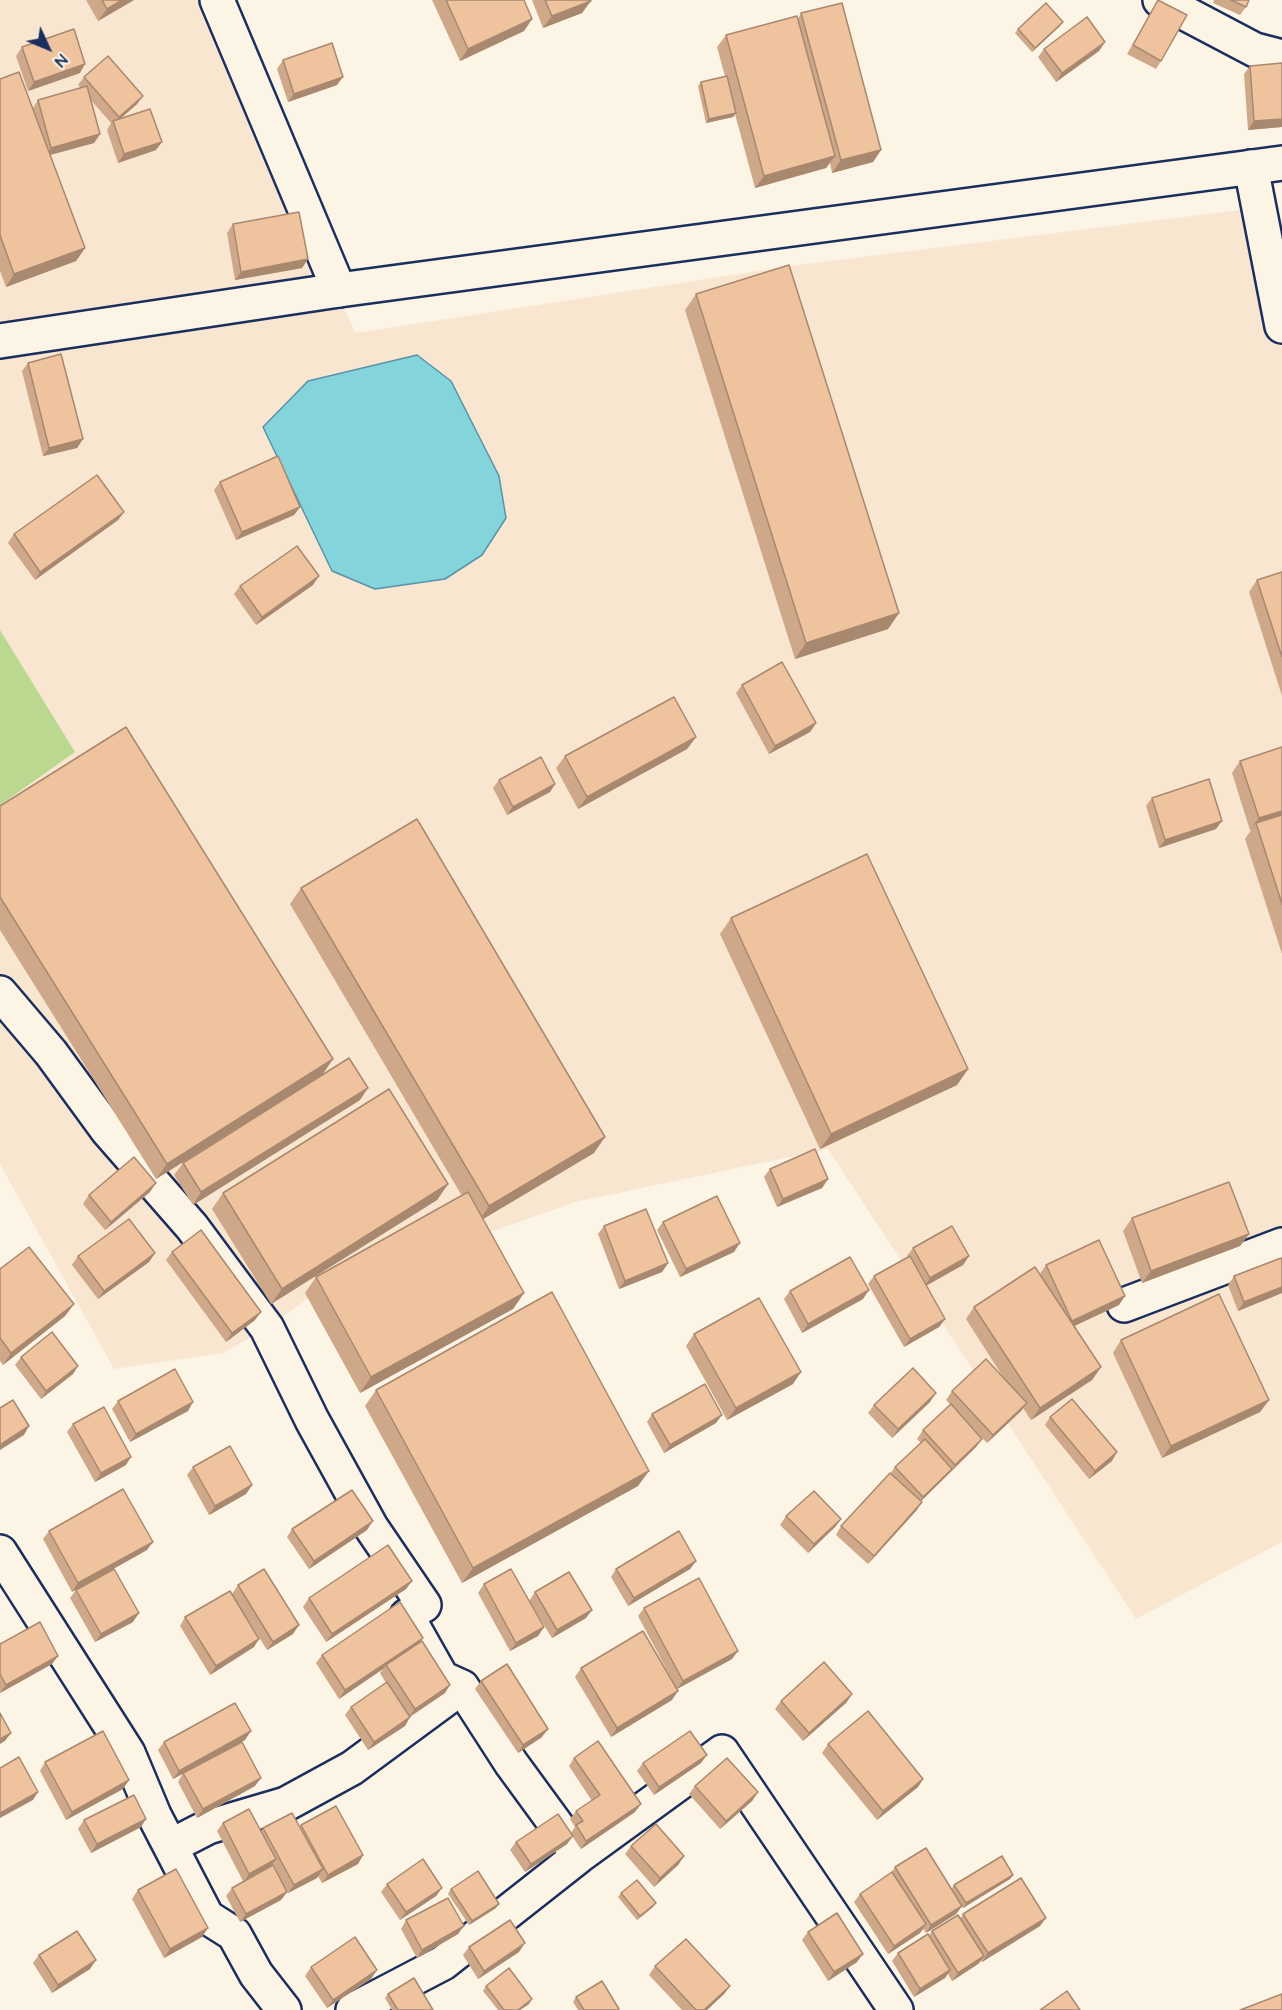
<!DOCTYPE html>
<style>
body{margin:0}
#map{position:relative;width:1282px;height:2010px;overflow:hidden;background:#fcf5e5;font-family:"Architects Daughter",sans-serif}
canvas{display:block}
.north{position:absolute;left:18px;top:18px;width:60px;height:60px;-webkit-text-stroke:4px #fcf5e5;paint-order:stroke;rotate:134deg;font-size:16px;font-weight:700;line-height:24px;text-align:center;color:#1b2f5e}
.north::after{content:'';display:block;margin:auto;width:21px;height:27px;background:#1b2f5e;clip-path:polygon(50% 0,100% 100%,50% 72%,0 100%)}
</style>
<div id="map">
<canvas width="1282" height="2010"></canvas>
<div class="north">N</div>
</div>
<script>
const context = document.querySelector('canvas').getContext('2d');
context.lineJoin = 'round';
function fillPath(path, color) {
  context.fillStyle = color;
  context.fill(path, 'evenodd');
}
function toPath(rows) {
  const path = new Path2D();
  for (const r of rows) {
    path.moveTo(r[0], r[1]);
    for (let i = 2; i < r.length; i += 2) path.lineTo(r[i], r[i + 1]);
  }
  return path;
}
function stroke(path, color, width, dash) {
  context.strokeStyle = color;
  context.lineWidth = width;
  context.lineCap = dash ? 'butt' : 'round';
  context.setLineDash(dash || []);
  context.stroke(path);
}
const built = toPath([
 [0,0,210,0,355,333,798,265,1272,206,1282,246,1282,1542,1136,1619,828,1149,575,1202,313,1295,267,1328,223,1353,114,1369,0,1164]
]);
const green = toPath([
 [0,630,75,752,0,805]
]);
const water = toPath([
 [417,355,451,381,499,476,506,518,482,555,445,579,375,589,332,571,263,427,308,381,417,355]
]);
const minor = toPath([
 [217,0,339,290],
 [1160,0,1255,50,1282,57],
 [1251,167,1282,326],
 [0,993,51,1053,108,1131,192,1227,267,1328,312,1420,371,1527,424,1605,407,1616,442,1678,462,1687,511,1763,579,1856],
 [1124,1305,1282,1245],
 [0,1552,128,1753,154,1815,207,1917,234,1934,256,1974,284,2010],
 [171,1846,208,1827,286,1804,352,1768,462,1687],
 [353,2010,443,1963,579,1856,722,1752,896,2010]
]);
const major = toPath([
 [0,341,339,290,1282,163]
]);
const wall = toPath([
 [86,0,134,0,98,21],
 [432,0,524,0,532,19,524,31,460,61],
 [532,0,590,0,582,13,543,28],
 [1158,0,1161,61,1156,69,1127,54,1153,8],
 [1214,0,1249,0,1246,7,1240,15,1213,3],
 [801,13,881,150,873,162,832,173,830,163,826,168,755,188,735,114,733,117,706,123,698,86,701,82,725,76,717,47,726,35,798,19],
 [1060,26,1032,52,1015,33,1018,29],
 [1105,42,1099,51,1056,82,1038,57,1044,49],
 [22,47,80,73,28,91,16,56],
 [283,60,337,85,288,102,277,69],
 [1282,63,1282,127,1248,130,1244,74,1250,66],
 [84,77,143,96,137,104,120,119,156,150,118,163,107,130,111,123,91,100,100,134,94,143,50,155,85,248,76,261,6,287,0,271,0,79,33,108,38,100,81,88,78,85],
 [233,224,308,259,302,268,235,280,227,233],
 [696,294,899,613,888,629,795,659,685,310],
 [28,363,83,439,77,448,43,456,22,371],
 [220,482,300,507,294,515,236,540,214,490],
 [124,512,118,520,35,580,8,543,14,534],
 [1282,572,1282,696,1249,592,1257,580],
 [313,585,256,625,234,594,240,586],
 [742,685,816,723,810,732,769,754,736,693],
 [696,737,687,749,578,809,556,768,565,756],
 [1282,747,1282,954,1245,839,1251,830,1250,830,1232,773,1240,761],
 [499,780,555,784,550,792,507,815,493,788],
 [1152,798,1216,829,1159,848,1146,806],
 [0,806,333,1059,322,1075,156,1179,0,930],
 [301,888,594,1153,483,1219,524,1293,513,1309,360,1393,305,1293,316,1277,462,1196,290,904],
 [731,918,968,1069,957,1085,820,1149,720,934],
 [360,1100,193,1205,174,1175,183,1163],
 [770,1169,828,1179,822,1188,777,1207,764,1177],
 [448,1184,437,1200,271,1304,212,1209,223,1193],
 [150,1192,105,1230,83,1204,89,1195],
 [1132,1218,1249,1234,1240,1246,1142,1283,1123,1231],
 [663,1222,734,1252,680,1277,657,1230],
 [604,1226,668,1263,662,1272,619,1289,598,1234],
 [913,1248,969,1256,963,1265,926,1285,945,1319,939,1327,904,1347,868,1284,874,1276,908,1257,907,1256],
 [172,1252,255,1320,226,1342,166,1260],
 [155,1253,149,1262,98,1299,72,1265,78,1256],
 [1282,1260,1282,1293,1238,1311,1228,1285,1234,1276],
 [1046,1265,1119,1305,1074,1326,1101,1367,1092,1380,1031,1420,1023,1408,1021,1411,987,1443,946,1400,952,1391,1005,1380,966,1319,974,1307,1040,1274],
 [0,1269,74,1304,65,1316,3,1365,0,1361],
 [790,1291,863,1299,802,1333,784,1299],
 [694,1334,793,1384,727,1420,686,1346],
 [1121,1340,1269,1400,1260,1412,1162,1458,1113,1353],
 [21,1357,78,1366,73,1374,41,1399,15,1365],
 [376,1390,638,1486,462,1583,365,1406],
 [118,1401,188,1411,130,1442,112,1409],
 [930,1402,892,1438,868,1413,874,1405],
 [652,1414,716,1423,664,1453,647,1422],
 [1050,1417,1112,1461,1089,1479,1045,1425],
 [73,1424,126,1465,95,1482,67,1432],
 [923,1430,982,1439,976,1447,921,1501,922,1502,916,1511,868,1564,836,1535,841,1526,890,1474,895,1467,921,1443,917,1439],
 [193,1467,252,1485,246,1494,209,1515,187,1475],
 [786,1516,841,1519,835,1527,808,1553,780,1525],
 [292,1529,367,1530,309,1569,287,1537],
 [49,1531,147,1550,72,1592,43,1539],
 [696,1561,690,1569,628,1606,611,1577,616,1569],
 [484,1584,544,1627,538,1636,510,1651,478,1593],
 [238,1585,293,1634,267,1650,232,1594],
 [406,1589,326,1642,303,1607,309,1598],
 [76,1590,133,1622,95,1642,70,1598],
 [535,1592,586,1618,552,1638,529,1601],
 [644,1608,732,1659,677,1689,638,1616],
 [185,1617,254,1647,210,1675,180,1626],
 [420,1642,445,1693,410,1717,405,1726,368,1750,345,1715,351,1707,386,1683,380,1673,383,1669,339,1699,316,1663,322,1655],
 [0,1644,52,1664,0,1693],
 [581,1668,672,1700,611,1737,575,1677],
 [481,1681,542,1737,518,1753,475,1689],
 [852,1694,846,1703,803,1741,775,1709,781,1701],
 [245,1740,173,1779,158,1750,164,1742],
 [828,1744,923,1779,918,1787,877,1820,822,1753],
 [574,1758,635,1812,581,1849,572,1836,567,1844,525,1872,510,1850,516,1842,571,1833,575,1827,570,1819,576,1811,592,1801,569,1766],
 [45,1762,123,1789,66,1820,40,1771],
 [643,1763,701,1763,654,1795,637,1771],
 [183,1773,255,1786,197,1818,178,1782],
 [695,1786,758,1792,752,1801,720,1829,689,1794],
 [84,1820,141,1827,91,1853,78,1829],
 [223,1823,261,1831,263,1828,300,1827,301,1825,363,1855,358,1864,322,1883,318,1876,317,1878,288,1893,272,1864,271,1866,287,1892,281,1900,240,1922,226,1896,232,1888,243,1881,217,1831],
 [631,1846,684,1856,678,1865,654,1887,625,1854],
 [895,1867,951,1889,954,1885,1013,1875,1010,1879,963,1908,962,1906,956,1914,926,1933,923,1929,920,1933,888,1954,854,1902,860,1894,891,1873],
 [387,1884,442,1888,436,1896,400,1920,381,1892],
 [451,1889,496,1908,469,1925,448,1894],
 [138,1890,202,1937,164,1958,132,1899],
 [621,1893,653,1907,637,1920,618,1897],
 [963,1914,1040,1926,982,1962,981,1961,978,1964,952,1981,948,1974,945,1978,914,1997,892,1961,898,1953,929,1936,932,1931,960,1919],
 [406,1920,458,1934,417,1958,401,1929],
 [808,1932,857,1962,828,1981,802,1940],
 [469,1947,519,1952,478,1979,463,1955],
 [39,1955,90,1969,52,1993,33,1963],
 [655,1966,730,1986,724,1994,707,2010,682,2010,649,1975],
 [311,1967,371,1979,327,2008,305,1976],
 [486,1986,529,2004,520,2010,498,2010,483,1991],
 [388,1994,433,2010,392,2010,385,1998],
 [576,1997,619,2009,618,2010,578,2010,573,2002]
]);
const shadedWall = toPath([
 [122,0,134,0,98,21,107,9],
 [591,1,582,13,543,28,552,16],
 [532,19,524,31,460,61,468,49],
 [1063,22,1060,26,1032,52,1035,48],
 [1105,42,1099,51,1056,82,1062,73],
 [85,64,80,73,28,91,34,82],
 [343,77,337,85,288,102,294,94],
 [143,96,137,104,113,125,119,117],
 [736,113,733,117,706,123,709,119],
 [1282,119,1282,127,1248,130,1254,121],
 [100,134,94,143,46,156,51,148],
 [162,142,156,150,118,163,124,154],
 [881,150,873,162,832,173,841,160],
 [835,156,826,168,755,188,764,176],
 [85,248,76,261,6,287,14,274],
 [308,259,302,268,235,280,241,272],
 [83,439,77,448,43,456,49,448],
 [300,507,294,515,236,540,242,532],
 [124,512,118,520,35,580,40,572],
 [319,576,313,585,256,625,262,617],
 [899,613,888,629,795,659,806,643],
 [816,723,810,732,769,754,775,746],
 [696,737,687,749,578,809,587,797],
 [555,784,550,792,507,815,513,807],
 [1282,811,1282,820,1256,823,1250,830,1259,818],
 [1222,821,1216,829,1159,848,1165,840],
 [333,1059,322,1075,156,1179,167,1164],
 [968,1069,957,1085,820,1149,831,1134],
 [368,1088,360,1100,193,1205,201,1192],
 [605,1137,594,1153,478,1222,489,1206],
 [828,1179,822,1188,777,1207,783,1199],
 [156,1183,150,1192,105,1230,111,1222],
 [448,1184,437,1200,271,1304,282,1289],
 [1249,1234,1240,1246,1142,1283,1151,1271],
 [740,1243,734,1252,680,1277,686,1269],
 [155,1253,149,1262,98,1299,104,1291],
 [969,1256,963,1265,924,1287,930,1278],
 [668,1263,662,1272,619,1289,625,1281],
 [1282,1287,1282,1293,1238,1311,1244,1302],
 [869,1290,863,1299,802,1333,808,1324],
 [524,1293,513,1309,360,1393,371,1377],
 [1125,1296,1119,1305,1066,1330,1072,1321],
 [74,1304,65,1316,3,1365,11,1353],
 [261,1312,255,1320,226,1342,232,1333],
 [945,1319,939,1327,904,1347,910,1339],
 [78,1366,73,1374,41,1399,46,1391],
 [1101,1367,1092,1380,1031,1420,1040,1408],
 [801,1372,793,1384,727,1420,736,1408],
 [936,1393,930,1402,892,1438,898,1429],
 [1269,1400,1260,1412,1162,1458,1171,1446],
 [193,1402,188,1411,130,1442,136,1434],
 [1027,1403,1021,1411,987,1443,993,1435],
 [722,1415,716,1423,664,1453,670,1445],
 [29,1426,24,1435,0,1450,0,1445],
 [982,1439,976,1447,917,1505,923,1497],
 [1117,1452,1112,1461,1089,1479,1095,1471],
 [131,1457,126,1465,95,1482,101,1473],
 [649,1471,638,1486,462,1583,473,1568],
 [252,1485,246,1494,209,1515,215,1506],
 [922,1502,916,1511,868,1564,874,1556],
 [841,1519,835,1527,808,1553,814,1544],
 [373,1521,367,1530,309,1569,314,1561],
 [153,1542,147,1550,72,1592,78,1583],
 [696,1561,690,1569,628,1606,634,1598],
 [412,1581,406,1589,326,1642,332,1634],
 [592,1610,586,1618,552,1638,557,1630],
 [139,1613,133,1622,95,1642,101,1634],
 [299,1625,293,1634,267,1650,273,1642],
 [544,1627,538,1636,510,1651,516,1643],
 [423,1638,418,1646,386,1665,383,1669,339,1699,345,1690],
 [259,1639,254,1647,210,1675,216,1666],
 [738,1651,732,1659,677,1689,683,1681],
 [58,1656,52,1664,0,1693,6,1685],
 [450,1685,445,1693,409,1717,415,1709],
 [678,1691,672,1700,611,1737,617,1728],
 [852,1694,846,1703,803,1741,809,1733],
 [410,1717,405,1726,368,1750,374,1742],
 [548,1729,542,1737,518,1753,523,1745],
 [251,1731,245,1740,173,1779,179,1771],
 [11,1733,5,1741,0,1744,0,1739],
 [707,1755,701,1763,654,1795,659,1787],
 [261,1778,255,1786,197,1818,203,1809],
 [923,1779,918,1787,877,1820,883,1811],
 [129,1780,123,1789,66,1820,72,1812],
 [38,1792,33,1800,0,1818,0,1813],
 [758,1792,752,1801,720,1829,726,1821],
 [641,1804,635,1812,581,1849,586,1841],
 [146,1819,141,1827,91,1853,97,1844],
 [573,1836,567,1844,525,1872,531,1864],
 [363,1855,358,1864,322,1883,328,1875],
 [684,1856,678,1865,654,1887,660,1878],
 [276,1859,270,1867,244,1882,249,1874],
 [323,1869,317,1878,288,1893,294,1885],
 [1013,1875,1010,1879,963,1908,966,1903],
 [442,1888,436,1896,400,1920,406,1912],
 [287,1892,281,1900,240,1922,246,1914],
 [656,1903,653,1907,637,1920,640,1916],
 [499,1904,496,1908,469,1925,472,1921],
 [962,1906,956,1914,926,1933,931,1925],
 [1046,1918,1040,1926,982,1962,988,1953],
 [926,1924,920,1933,888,1954,894,1946],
 [464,1926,458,1934,417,1958,422,1950],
 [208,1928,202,1937,164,1958,170,1949],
 [525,1943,519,1952,478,1979,484,1971],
 [863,1954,857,1962,828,1981,834,1972],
 [984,1956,978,1964,952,1981,958,1973],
 [96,1960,90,1969,52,1993,58,1985],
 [377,1970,371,1979,327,2008,333,2000],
 [950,1970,945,1978,914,1997,920,1989],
 [730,1986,724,1994,707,2010,704,2010],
 [532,1999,529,2004,520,2010,518,2010]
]);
const building = toPath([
 [102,0,122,0,107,9,102,0],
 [446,0,524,0,532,19,468,49,446,0],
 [545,0,590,0,591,1,552,16,545,0],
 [1158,0,1187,15,1161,61,1133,45,1158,0],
 [1231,0,1249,0,1246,7,1231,0],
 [842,3,881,150,841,160,801,13,842,3],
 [1046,3,1063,22,1035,48,1018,29,1046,3],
 [797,16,835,156,764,176,726,35,797,16],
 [1087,17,1105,42,1062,73,1044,49,1087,17],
 [74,29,85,64,34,82,22,47,74,29],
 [332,43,343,77,294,94,283,60,332,43],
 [108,56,143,96,119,117,84,77,108,56],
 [1282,63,1282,119,1254,121,1250,66,1282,63],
 [19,72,85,248,14,274,0,235,0,79,19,72],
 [727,76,736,113,709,119,701,82,727,76],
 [87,86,100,134,51,148,38,100,87,86],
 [150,109,162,142,124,154,113,121,150,109],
 [299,212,308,259,241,272,233,224,299,212],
 [789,265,899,613,806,643,696,294,789,265],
 [61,354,83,439,49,448,28,363,61,354],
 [278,456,300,507,242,532,220,482,278,456],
 [97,475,124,512,40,572,14,534,97,475],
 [297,546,319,576,262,617,240,586,297,546],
 [1282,572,1282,657,1257,580,1282,572],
 [782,662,816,723,775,746,742,685,782,662],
 [674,697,696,737,587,797,565,756,674,697],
 [126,727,333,1059,167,1164,0,897,0,806,126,727],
 [1282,747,1282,811,1259,818,1240,761,1282,747],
 [541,757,555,784,513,807,499,780,541,757],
 [1209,779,1222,821,1165,840,1152,798,1209,779],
 [1282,815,1282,904,1256,823,1282,815],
 [417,819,605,1137,489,1206,301,888,417,819],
 [867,854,968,1069,831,1134,731,918,867,854],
 [349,1058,368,1088,201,1192,183,1163,349,1058],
 [389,1089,448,1184,282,1289,223,1193,389,1089],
 [815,1149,828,1179,783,1199,770,1169,815,1149],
 [134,1157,156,1183,111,1222,89,1195,134,1157],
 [1229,1182,1249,1234,1151,1271,1132,1218,1229,1182],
 [468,1192,524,1293,371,1377,316,1277,468,1192],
 [717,1196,740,1243,686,1269,663,1222,717,1196],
 [646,1209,668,1263,625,1281,604,1226,646,1209],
 [129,1219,155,1253,104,1291,78,1256,129,1219],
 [952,1226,969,1256,930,1278,913,1248,952,1226],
 [201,1230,261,1312,232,1333,172,1252,201,1230],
 [1099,1240,1125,1296,1072,1321,1046,1265,1099,1240],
 [29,1247,74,1304,11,1353,0,1338,0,1269,29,1247],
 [910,1256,945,1319,910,1339,874,1276,910,1256],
 [850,1257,869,1290,808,1324,790,1291,850,1257],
 [1281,1258,1282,1260,1282,1287,1244,1302,1234,1276,1281,1258],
 [1035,1267,1101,1367,1040,1408,974,1307,1035,1267],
 [552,1292,649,1471,473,1568,376,1390,552,1292],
 [1219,1294,1269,1400,1171,1446,1121,1340,1219,1294],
 [759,1298,801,1372,736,1408,694,1334,759,1298],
 [52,1332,78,1366,46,1391,21,1357,52,1332],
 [986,1359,1027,1403,993,1435,952,1391,986,1359],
 [913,1368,936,1393,898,1429,874,1405,913,1368],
 [175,1369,193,1402,136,1434,118,1401,175,1369],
 [705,1384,722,1415,670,1445,652,1414,705,1384],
 [1072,1399,1117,1452,1095,1471,1050,1417,1072,1399],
 [13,1400,29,1426,0,1445,0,1408,13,1400],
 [951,1404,982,1439,955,1465,923,1430,951,1404],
 [104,1407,131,1457,101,1473,73,1424,104,1407],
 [925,1439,952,1469,923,1497,895,1467,925,1439],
 [230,1446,252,1485,215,1506,193,1467,230,1446],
 [890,1473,922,1502,874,1556,841,1526,890,1473],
 [123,1489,153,1542,78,1583,49,1531,123,1489],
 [352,1490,373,1521,314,1561,292,1529,352,1490],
 [814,1491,841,1519,814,1544,786,1516,814,1491],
 [679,1531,696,1561,634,1598,616,1569,679,1531],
 [388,1545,412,1581,332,1634,309,1598,388,1545],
 [114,1569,139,1613,101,1634,76,1590,114,1569],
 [264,1569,299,1625,273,1642,238,1585,264,1569],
 [511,1569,544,1627,516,1643,484,1584,511,1569],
 [569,1572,592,1610,557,1630,535,1592,569,1572],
 [699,1578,738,1651,683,1681,644,1608,699,1578],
 [230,1591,259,1639,216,1666,185,1617,230,1591],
 [400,1602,423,1638,345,1690,322,1655,400,1602],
 [40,1622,58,1656,6,1685,0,1674,0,1644,40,1622],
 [643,1631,678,1691,617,1728,581,1668,643,1631],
 [422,1641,450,1685,415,1709,386,1665,422,1641],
 [824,1662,852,1694,809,1733,781,1701,824,1662],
 [507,1664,548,1729,523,1745,481,1681,507,1664],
 [387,1682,410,1717,374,1742,351,1707,387,1682],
 [235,1703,251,1731,179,1771,164,1742,235,1703],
 [868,1711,923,1779,883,1811,828,1744,868,1711],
 [0,1713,11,1733,0,1739,0,1713],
 [103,1731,129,1780,72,1812,45,1762,103,1731],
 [690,1731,707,1755,659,1787,643,1763,690,1731],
 [598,1741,641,1804,586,1841,576,1825,583,1821,576,1811,600,1795,574,1758,598,1741],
 [242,1742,261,1778,203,1809,183,1773,242,1742],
 [19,1757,38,1792,0,1813,0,1768,19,1757],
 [727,1758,758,1792,726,1821,695,1786,727,1758],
 [134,1795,146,1819,97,1844,84,1820,134,1795],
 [336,1806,363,1855,328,1875,301,1825,336,1806],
 [249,1809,276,1859,249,1874,223,1823,249,1809],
 [292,1813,323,1869,294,1885,263,1828,292,1813],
 [558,1814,573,1836,531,1864,516,1842,558,1814],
 [656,1824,684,1856,660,1878,631,1846,656,1824],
 [926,1848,962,1906,931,1925,895,1867,926,1848],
 [1002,1856,1013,1875,966,1903,954,1885,1002,1856],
 [423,1859,442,1888,406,1912,387,1884,423,1859],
 [273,1865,287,1892,246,1914,232,1888,273,1865],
 [176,1869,208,1928,170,1949,138,1890,176,1869],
 [478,1871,499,1904,472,1921,451,1889,478,1871],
 [892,1872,926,1924,894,1946,860,1894,892,1872],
 [1021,1878,1046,1918,988,1953,963,1914,1021,1878],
 [637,1880,656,1903,640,1916,621,1893,637,1880],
 [448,1898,464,1926,422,1950,406,1920,448,1898],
 [837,1913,863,1954,834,1972,808,1932,837,1913],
 [958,1915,984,1956,958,1973,932,1931,958,1915],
 [510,1920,525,1943,484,1971,469,1947,510,1920],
 [77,1931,96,1960,58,1985,39,1955,77,1931],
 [928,1934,950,1970,920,1989,898,1953,928,1934],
 [355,1937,377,1970,333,2000,311,1967,355,1937],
 [686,1939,730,1986,704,2010,696,2010,655,1966,686,1939],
 [509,1968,532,1999,518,2010,504,2010,486,1986,509,1968],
 [414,1978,433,2010,398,2010,388,1994,414,1978],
 [602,1981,619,2009,617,2010,584,2010,576,1997,602,1981],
 [1067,1991,1080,2010,1040,2010,1067,1991],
 [1282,1994,1282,2010,1240,2010,1282,1994]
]);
fillPath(built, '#f8e6d0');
fillPath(green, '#bad890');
fillPath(water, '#83d4db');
stroke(water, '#5992a9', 1.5);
stroke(minor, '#1b2f5e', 38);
stroke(major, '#1b2f5e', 38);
stroke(minor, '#fcf5e5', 33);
stroke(major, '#fcf5e5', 33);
fillPath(wall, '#cea889');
fillPath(shadedWall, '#a8886f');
fillPath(building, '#f0c39f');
stroke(building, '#a8886f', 1.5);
</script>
